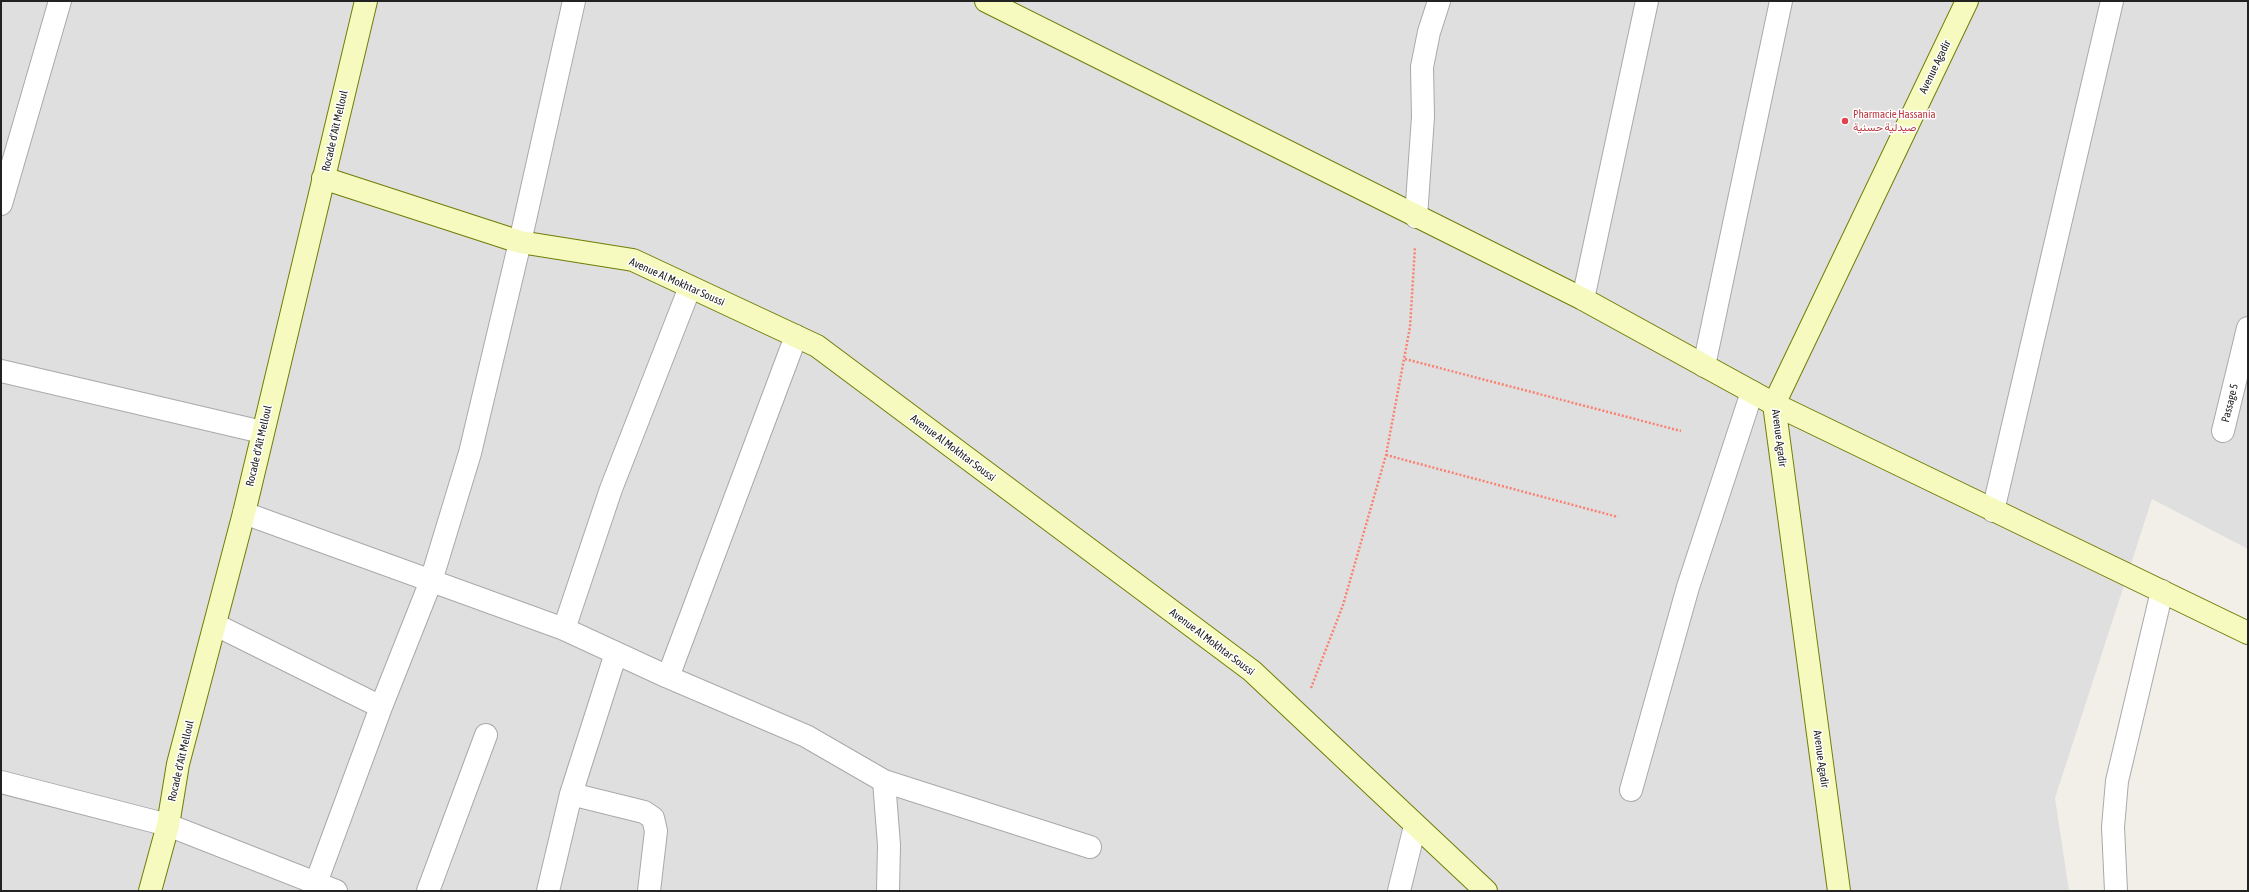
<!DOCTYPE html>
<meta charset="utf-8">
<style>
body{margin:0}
#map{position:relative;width:2249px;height:892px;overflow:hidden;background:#f2efe9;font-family:"Asap Condensed",sans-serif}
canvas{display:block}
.frame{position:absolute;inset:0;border:2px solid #222;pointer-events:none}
</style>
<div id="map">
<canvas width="2249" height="892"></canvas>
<div class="frame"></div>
</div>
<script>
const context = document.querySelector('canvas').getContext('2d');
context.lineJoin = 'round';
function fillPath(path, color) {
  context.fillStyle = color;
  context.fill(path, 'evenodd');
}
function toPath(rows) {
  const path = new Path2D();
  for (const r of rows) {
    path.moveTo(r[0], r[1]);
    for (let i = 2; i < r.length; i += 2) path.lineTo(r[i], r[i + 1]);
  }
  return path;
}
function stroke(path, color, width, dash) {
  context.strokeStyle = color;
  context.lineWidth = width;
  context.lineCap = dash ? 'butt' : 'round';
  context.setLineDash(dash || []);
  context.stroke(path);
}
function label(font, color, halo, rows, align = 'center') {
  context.font = font + ' "Asap Condensed",Vazirmatn,sans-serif';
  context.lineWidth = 3;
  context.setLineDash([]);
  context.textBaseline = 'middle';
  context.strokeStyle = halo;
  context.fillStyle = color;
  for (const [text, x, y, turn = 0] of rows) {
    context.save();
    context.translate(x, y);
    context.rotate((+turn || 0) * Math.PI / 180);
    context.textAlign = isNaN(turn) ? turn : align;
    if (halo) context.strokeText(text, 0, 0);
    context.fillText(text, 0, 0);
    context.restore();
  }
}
const residential = toPath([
 [1,1,2248,1,2248,549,2152,499,2055,798,2069,891,1,891]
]);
const path = toPath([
 [1405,359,1681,431],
 [1386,455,1618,517],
 [1311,688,1343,605,1386,455,1410,327,1415,247]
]);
const street = toPath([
 [1,204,60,1],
 [1416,217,1423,117,1422,67,1429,32,1439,1],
 [1583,299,1647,1],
 [1704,366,1781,1],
 [1,371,262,432],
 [2223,431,2248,328],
 [1993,511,2112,1],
 [244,513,564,629,668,677,806,736,884,781,1090,847],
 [216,625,381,707],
 [564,629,611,489,690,287],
 [668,677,796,336],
 [884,781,889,845,888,891],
 [1,782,168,825,336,891],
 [1631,790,1688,587,1752,392],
 [571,794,644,812,653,818,656,831,649,891],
 [313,891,381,707,431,581,470,453,520,242,574,1],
 [428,891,486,735],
 [548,891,571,794,616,653],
 [1399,891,1415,826],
 [2116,891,2113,827,2117,781,2162,591]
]);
const secondary = toPath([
 [986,1,1583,299,1774,404,2248,633],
 [323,178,520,242,633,260,817,346,1252,671,1486,891],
 [150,891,168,825,178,764,244,513,366,1],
 [1839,891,1774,404,1967,1]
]);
const markers = [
 [1845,121,4,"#e0444e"]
];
const streetNames = [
 ["Avenue Agadir",1935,67,-64],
 ["Rocade d'Aït Melloul",335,131,-77],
 ["Avenue Al Mokhtar Soussi",677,282,24],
 ["Passage 5",2230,403,-76],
 ["Avenue Agadir",1779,438,83],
 ["Rocade d'Aït Melloul",259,446,-77],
 ["Avenue Al Mokhtar Soussi",953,448,37],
 ["Avenue Al Mokhtar Soussi",1212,642,37],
 ["Avenue Agadir",1821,759,82],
 ["Rocade d'Aït Melloul",181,761,-77]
];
const healthNames = [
 ["Pharmacie Hassania",1853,115],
 ["صيدلية حسنية",1853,128]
];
fillPath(residential, '#e0dfdf');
stroke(street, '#a9a9a9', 24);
stroke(secondary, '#707d05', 24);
stroke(path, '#fa8072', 2.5, [2, 2]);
stroke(street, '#fff', 22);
stroke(secondary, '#f7fabf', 22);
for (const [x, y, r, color] of markers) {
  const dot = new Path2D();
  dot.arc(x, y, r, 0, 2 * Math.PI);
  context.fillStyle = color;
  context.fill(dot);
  stroke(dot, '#fff', 1.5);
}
label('11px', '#222', '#fff', streetNames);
label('11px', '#be3a42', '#fff', healthNames, 'left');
</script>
